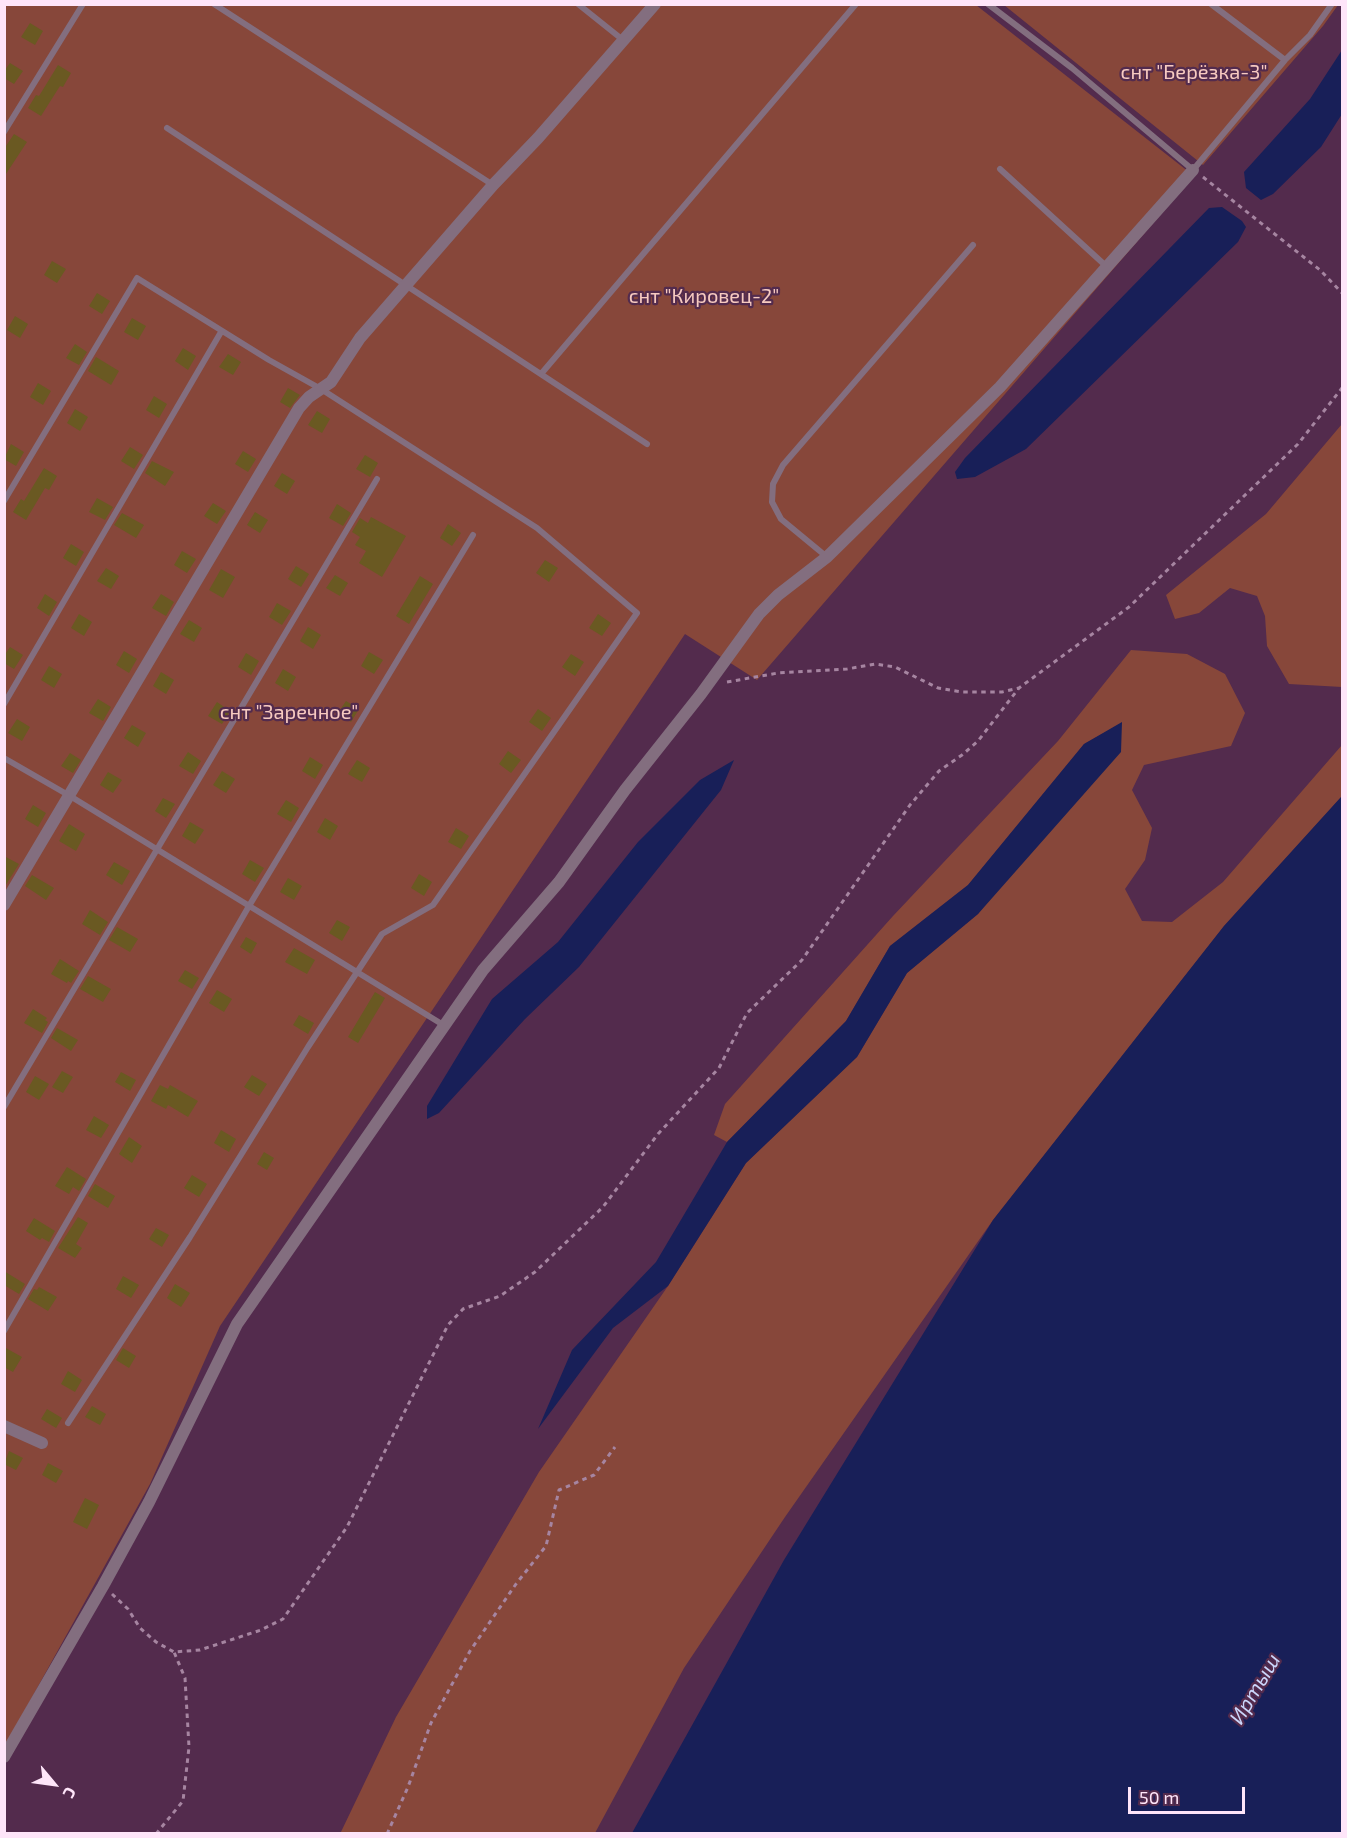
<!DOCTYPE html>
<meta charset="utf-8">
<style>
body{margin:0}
#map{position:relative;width:1347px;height:1838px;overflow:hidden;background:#532b4d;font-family:"Exo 2",sans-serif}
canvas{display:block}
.frame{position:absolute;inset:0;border:6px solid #fee5f9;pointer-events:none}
.north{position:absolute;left:24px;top:1754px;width:60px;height:60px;-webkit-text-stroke:4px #532b4d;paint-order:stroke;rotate:119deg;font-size:16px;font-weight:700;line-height:24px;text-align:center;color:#fee5f9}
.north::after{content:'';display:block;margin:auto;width:21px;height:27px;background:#fee5f9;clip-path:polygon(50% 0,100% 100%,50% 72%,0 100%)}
.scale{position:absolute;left:1128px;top:1787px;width:117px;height:27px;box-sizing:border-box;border:3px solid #fee5f9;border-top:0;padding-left:8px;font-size:18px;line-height:21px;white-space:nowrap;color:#fee5f9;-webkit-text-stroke:4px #532b4d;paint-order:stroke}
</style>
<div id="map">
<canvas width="1347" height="1838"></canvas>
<div class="frame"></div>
<div class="north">С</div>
<div class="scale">50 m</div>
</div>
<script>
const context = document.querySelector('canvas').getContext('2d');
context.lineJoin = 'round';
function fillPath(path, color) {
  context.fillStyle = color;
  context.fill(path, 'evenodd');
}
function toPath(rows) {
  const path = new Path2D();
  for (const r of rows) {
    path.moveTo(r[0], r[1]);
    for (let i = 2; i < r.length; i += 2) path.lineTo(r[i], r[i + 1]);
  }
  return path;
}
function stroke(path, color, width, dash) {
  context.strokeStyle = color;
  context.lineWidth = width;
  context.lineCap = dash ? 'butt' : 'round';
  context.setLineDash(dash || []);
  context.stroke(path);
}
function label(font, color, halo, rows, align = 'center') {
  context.font = font + ' "Exo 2",sans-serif';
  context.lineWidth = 4.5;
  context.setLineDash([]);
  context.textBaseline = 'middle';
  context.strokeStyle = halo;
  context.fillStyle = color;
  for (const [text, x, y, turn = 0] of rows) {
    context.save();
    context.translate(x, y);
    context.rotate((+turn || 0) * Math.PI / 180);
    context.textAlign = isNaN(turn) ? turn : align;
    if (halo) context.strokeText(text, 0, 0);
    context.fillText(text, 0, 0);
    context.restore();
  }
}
const green = toPath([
 [4,5,976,5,1194,176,757,680,685,634,220,1326,150,1484,5,1746],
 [1004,5,1338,5,1323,26,1203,165],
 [1342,424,1342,687,1289,684,1267,646,1265,616,1257,596,1230,588,1199,613,1175,619,1166,595,1266,514],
 [1131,650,1187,654,1225,674,1245,713,1231,746,1144,765,1132,790,1152,828,1145,860,1125,889,1142,921,1172,922,1223,882,1342,745,1342,796,1224,926,993,1220,785,1517,684,1668,595,1833,340,1834,396,1717,539,1472,668,1286,746,1163,857,1057,907,973,978,914,1122,723,1084,744,968,885,890,946,846,1021,727,1142,714,1135,725,1104,893,916,1058,741]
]);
const water = toPath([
 [1342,50,1342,114,1321,147,1273,194,1261,200,1246,188,1244,172,1310,99],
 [1222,207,1242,221,1246,227,1238,242,1026,449,975,477,957,479,955,472,965,458,1209,208],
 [1122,722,1121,752,978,914,907,973,857,1057,746,1163,668,1286,613,1328,538,1429,572,1350,656,1262,727,1142,846,1021,890,946,968,885,1084,744],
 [734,760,721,790,579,967,525,1019,439,1113,427,1119,427,1106,492,999,558,942,638,842,700,780],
 [1342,796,1342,1833,632,1833,784,1560,993,1220,1224,926]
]);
const building = toPath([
 [30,23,43,31,35,45,21,37],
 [10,63,23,71,14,84,4,78,4,71],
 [58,65,71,73,63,87,60,86,41,116,28,108,36,95,39,96],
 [14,134,27,142,4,177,4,149],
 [52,261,66,269,57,283,44,275],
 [97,293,110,301,102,314,89,306],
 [15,316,28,324,20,338,7,330],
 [132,318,146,326,138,340,124,332],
 [75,344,87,352,79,365,66,358],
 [183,348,196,356,188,370,175,361],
 [228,354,241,362,233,375,219,367],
 [96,357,119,371,111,385,88,371],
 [38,383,51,391,43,405,30,397],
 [288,388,300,395,290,408,280,402],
 [154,396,167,404,159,418,146,410],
 [75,409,88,417,80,431,67,423],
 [317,411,330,419,322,433,308,425],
 [11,444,24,452,16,466,4,459],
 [130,447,143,455,134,469,121,461],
 [243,451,256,459,248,472,235,464],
 [365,455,378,463,370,477,356,469],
 [152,461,174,472,165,486,145,473],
 [44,468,57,476,49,490,45,488,26,520,13,512,21,499,24,501],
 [282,473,295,481,287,494,274,486],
 [97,498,113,507,105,520,89,512],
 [213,503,226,511,217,524,204,516],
 [337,504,351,513,343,526,329,518],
 [255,512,268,520,260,533,247,525],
 [122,513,144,525,136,538,114,525],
 [371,517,406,536,382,577,359,563,366,551,355,545,360,537,352,532,360,518,368,523],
 [448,524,461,533,452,546,440,538],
 [71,544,84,552,76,566,63,558],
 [182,551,196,559,187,573,174,565],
 [545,560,558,568,549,582,536,573],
 [296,566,309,574,301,587,288,579],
 [106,568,119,576,111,589,97,581],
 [221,569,235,577,223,598,209,590],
 [335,575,348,583,340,596,326,588],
 [420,576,433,584,409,624,396,616],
 [45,594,57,602,49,616,37,608],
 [161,594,174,602,166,616,152,608],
 [277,603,291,611,282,625,269,617],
 [79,614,92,622,84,636,71,628],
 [598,614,611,623,602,636,589,628],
 [189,620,202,628,194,642,180,634],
 [308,627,321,635,313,649,300,641],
 [10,647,23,655,14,669,4,663,4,656],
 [124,651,137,659,129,673,116,665],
 [369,652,383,660,374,674,361,666],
 [246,653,259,661,251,675,238,667],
 [571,654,584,662,575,676,562,667],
 [49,666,62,674,54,688,41,680],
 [283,669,296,677,288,691,275,683],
 [161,672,174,680,166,694,153,686],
 [98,699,111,707,103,721,89,713],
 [346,701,359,709,351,722,337,714],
 [217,702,230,711,222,724,208,716],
 [538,709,551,718,542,731,529,722],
 [17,719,30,727,22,741,8,733],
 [132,725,146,733,138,747,124,738],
 [508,751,521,760,511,773,499,764],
 [188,752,201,761,193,774,179,766],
 [70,753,81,760,73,773,61,766],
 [310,757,323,765,315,779,302,771],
 [357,760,370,768,362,782,348,774],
 [222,771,235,779,226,793,213,785],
 [108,772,122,780,113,793,100,785],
 [163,798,175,804,166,818,155,811],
 [286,800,299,808,291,822,277,814],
 [33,805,46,813,38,827,25,819],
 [325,818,338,826,330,840,317,832],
 [190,822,204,830,195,844,182,836],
 [69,824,85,834,76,851,59,841],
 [456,828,469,836,461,849,448,842],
 [4,856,19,864,4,888],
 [250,860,264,868,255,882,242,874],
 [114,862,130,871,122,885,106,875],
 [419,874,432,882,424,896,411,888],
 [32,875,54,888,46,900,25,886],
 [288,878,302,886,294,900,280,892],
 [90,910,108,922,100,935,82,924],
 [337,920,350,927,342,941,329,933],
 [117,927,138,939,130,952,109,940],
 [246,937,257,943,251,954,240,947],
 [294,948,315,960,307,974,285,962],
 [60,959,79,971,71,983,68,981,67,983,51,974],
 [185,970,199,978,192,989,178,981],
 [88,976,111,989,103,1002,80,989],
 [217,990,232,999,224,1012,209,1003],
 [375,992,385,998,358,1043,348,1037],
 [33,1009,47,1018,45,1020,48,1022,42,1033,24,1023],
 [299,1015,314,1023,308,1034,293,1025],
 [57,1028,78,1040,71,1051,51,1038],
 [62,1071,73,1077,63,1093,52,1087],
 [121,1072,136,1080,130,1091,115,1082],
 [252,1075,267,1084,259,1096,244,1087],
 [35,1076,49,1084,39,1100,26,1092],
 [160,1085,168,1089,170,1085,198,1101,188,1117,168,1105,166,1109,151,1101],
 [94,1116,109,1125,101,1138,86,1130],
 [221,1130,236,1139,229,1152,214,1143],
 [129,1137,142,1146,132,1163,119,1154],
 [264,1152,274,1158,267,1170,257,1164],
 [67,1167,86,1179,79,1191,73,1187,69,1194,55,1186],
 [192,1175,207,1184,199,1197,184,1188],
 [95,1184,115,1196,108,1208,88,1196],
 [78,1217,88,1223,76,1244,82,1248,75,1258,58,1248],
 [34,1218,55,1231,49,1242,42,1238,40,1240,26,1231],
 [156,1228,169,1235,162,1247,149,1239],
 [4,1271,25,1284,19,1294,4,1285],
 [123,1276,139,1285,131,1298,116,1289],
 [175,1284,190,1293,181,1307,167,1298],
 [39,1287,57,1297,48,1311,28,1299,34,1289,37,1290],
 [4,1347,22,1357,13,1372,4,1367],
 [123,1348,136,1356,129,1368,116,1360],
 [68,1371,82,1380,75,1392,61,1384],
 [92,1406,106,1414,100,1425,85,1417],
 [47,1409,62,1418,56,1428,41,1419],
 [9,1451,23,1458,16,1470,4,1464],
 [48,1463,63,1471,56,1483,42,1475],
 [85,1498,99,1505,87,1529,73,1522]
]);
const path = toPath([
 [1203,177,1320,270,1342,293],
 [727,682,778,673,847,669,875,664,895,667,938,688,962,692,1002,692,1019,688],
 [112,1594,128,1609,140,1628,156,1642,174,1652,200,1650,261,1630,283,1619,347,1527,448,1325,463,1309,500,1296,535,1272,603,1207,658,1134,719,1068,747,1013,802,960,910,805,939,771,962,755,978,741,1019,688,1129,607,1298,444,1342,388],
 [156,1834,183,1801,189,1747,185,1678,174,1652],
 [387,1834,408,1787,431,1723,470,1651,516,1584,546,1546,559,1490,594,1475,615,1447]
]);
const lane = toPath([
 [214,4,493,185],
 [578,4,623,40],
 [988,4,1072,68,1193,170,1285,60,1310,35,1332,4],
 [1211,4,1285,60],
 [167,128,647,444],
 [4,132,83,4],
 [1000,169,1106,266],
 [541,374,856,4],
 [4,501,137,278,269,360,321,389,537,528,637,613,433,905,382,934,308,1047,190,1237,68,1423],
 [827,557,781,519,772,502,773,484,783,465,973,245],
 [4,704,221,332],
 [4,758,70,796,445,1026],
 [4,1107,377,479],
 [4,1331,249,906,473,535]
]);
const street = toPath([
 [4,905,299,408,309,397,331,382,360,338,493,185,538,138,655,4],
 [4,1426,42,1443],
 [4,1757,103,1586,149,1502,237,1324,483,970,559,882,625,790,701,694,759,614,778,595,827,557,1000,387,1193,170]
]);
const parkNames = [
 ["снт \"Берёзка-3\"",1194,72],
 ["снт \"Кировец-2\"",704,296],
 ["снт \"Заречное\"",289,712]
];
const waterNames = [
 ["Иртыш",1255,1689,-59]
];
fillPath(green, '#87473a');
fillPath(water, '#181f58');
fillPath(building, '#6a5922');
stroke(path, '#a685a1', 3, [4.5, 4.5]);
stroke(lane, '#836e7f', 6);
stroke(street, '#836e7f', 12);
label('20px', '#f7cac0', '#532b4d', parkNames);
label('italic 21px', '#cbd6fb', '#532b4d', waterNames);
</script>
